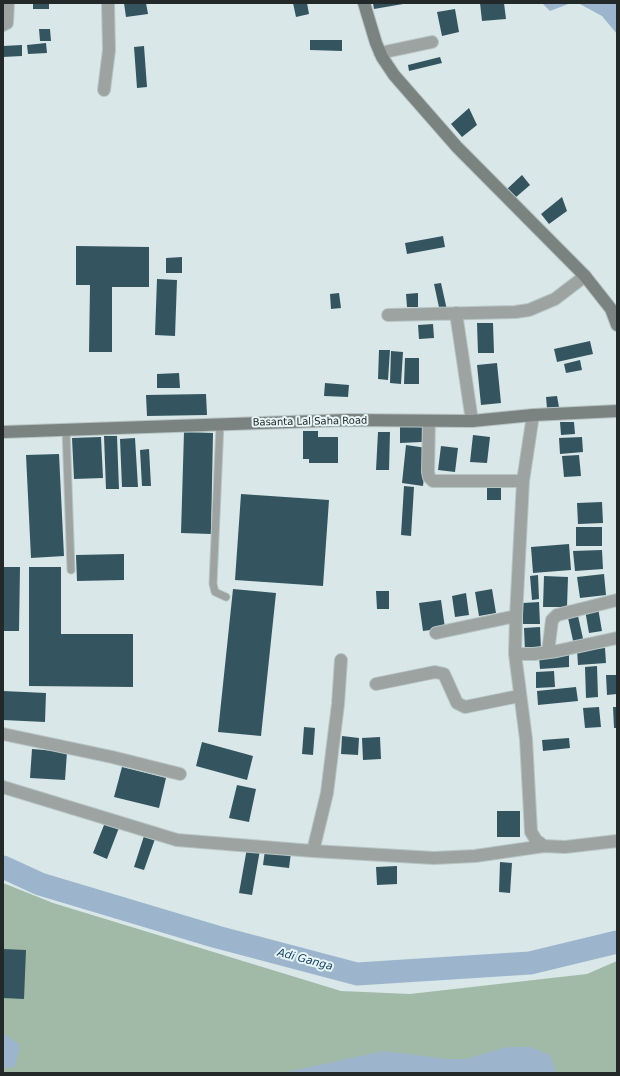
<!DOCTYPE html>
<style>
body{margin:0}
#map{position:relative;width:620px;height:1076px;overflow:hidden;background:#d9e7e8;font-family:"DejaVu Sans",sans-serif}
canvas{display:block}
.frame{position:absolute;inset:0;border:4px solid #232828;pointer-events:none}
</style>
<div id="map">
<canvas width="620" height="1076"></canvas>
<div class="frame"></div>
</div>
<script>
const context = document.querySelector('canvas').getContext('2d');
context.lineJoin = 'round';
function fillPath(path, color) {
  context.fillStyle = color;
  context.fill(path, 'evenodd');
}
function toPath(rows) {
  const path = new Path2D();
  for (const r of rows) {
    path.moveTo(r[0], r[1]);
    for (let i = 2; i < r.length; i += 2) path.lineTo(r[i], r[i + 1]);
  }
  return path;
}
function stroke(path, color, width, dash) {
  context.strokeStyle = color;
  context.lineWidth = width;
  context.lineCap = dash ? 'butt' : 'round';
  context.setLineDash(dash || []);
  context.stroke(path);
}
function label(font, color, halo, rows, align = 'center') {
  context.font = font + ' "DejaVu Sans",sans-serif';
  context.lineWidth = 4;
  context.setLineDash([]);
  context.textBaseline = 'middle';
  context.strokeStyle = halo;
  context.fillStyle = color;
  for (const [text, x, y, turn = 0] of rows) {
    context.save();
    context.translate(x, y);
    context.rotate((+turn || 0) * Math.PI / 180);
    context.textAlign = isNaN(turn) ? turn : align;
    if (halo) context.strokeText(text, 0, 0);
    context.fillText(text, 0, 0);
    context.restore();
  }
}
const green = toPath([
 [3,883,53,903,341,991,410,994,587,974,617,961,617,1073,3,1073]
]);
const water = toPath([
 [542,3,571,3,550,11],
 [578,3,617,3,617,34,602,16],
 [3,1033,20,1045,15,1067,3,1068],
 [507,1047,530,1047,550,1055,556,1073,282,1073,383,1051,449,1059,466,1059]
]);
const river = toPath([
 [3,867,40,884,217,937,357,974,530,963,617,942]
]);
const building = toPath([
 [33,3,49,3,49,9,33,9],
 [124,3,146,3,148,14,126,17],
 [293,3,307,3,309,14,296,17],
 [373,3,403,3,403,4,374,9],
 [480,3,504,3,506,19,482,21],
 [455,9,459,32,442,36,437,12],
 [39,29,50,29,51,41,40,41],
 [310,40,342,40,342,51,310,50],
 [46,43,47,53,28,54,27,45],
 [22,45,22,56,3,57,3,46],
 [144,46,147,87,137,88,134,47],
 [440,57,442,63,409,71,408,65],
 [469,108,477,125,462,137,451,124],
 [522,175,530,185,515,198,507,189],
 [562,197,567,211,549,224,541,214],
 [443,236,445,247,407,254,405,243],
 [76,246,149,247,149,287,112,287,112,352,89,352,90,285,76,285],
 [182,257,182,273,166,273,166,258],
 [157,279,177,280,175,336,155,335],
 [441,283,447,310,440,312,434,284],
 [339,293,341,308,331,309,330,294],
 [418,293,418,307,407,307,406,294],
 [477,323,493,323,494,353,478,353],
 [433,324,434,338,419,339,418,325],
 [590,341,593,354,557,362,554,349],
 [379,350,390,350,388,380,378,379],
 [391,351,403,352,401,384,390,383],
 [405,358,419,358,419,384,404,384],
 [580,360,582,370,566,373,564,364],
 [497,363,501,403,481,405,477,365],
 [179,373,180,388,157,388,157,374],
 [325,383,349,385,348,397,324,396],
 [206,394,207,415,147,416,146,395],
 [557,396,559,407,547,408,546,397],
 [560,422,574,422,575,434,561,435],
 [422,426,422,442,400,443,400,427],
 [303,431,318,431,318,437,338,437,338,463,309,463,309,459,303,459],
 [184,432,213,433,211,534,181,533],
 [378,432,390,432,389,470,376,470],
 [473,435,490,437,487,463,470,462],
 [104,436,117,436,119,489,106,489],
 [101,437,103,478,74,479,72,438],
 [582,437,583,452,560,454,559,438],
 [135,438,138,487,122,487,120,439],
 [406,445,427,448,423,486,402,483],
 [441,446,458,448,455,472,438,470],
 [149,449,151,486,142,486,140,450],
 [59,454,64,556,31,558,26,455],
 [579,455,581,476,564,477,562,456],
 [404,486,414,487,411,536,401,535],
 [487,486,501,486,501,500,487,500],
 [241,494,329,500,323,586,235,580],
 [602,502,603,523,578,524,577,503],
 [576,527,602,527,602,546,576,546],
 [569,544,571,570,533,573,531,547],
 [602,550,603,569,575,571,573,551],
 [124,554,124,580,77,581,76,555],
 [3,567,20,567,19,631,3,631],
 [29,567,61,567,61,634,133,634,133,687,29,686],
 [604,574,606,595,580,598,577,577],
 [538,575,539,599,532,600,530,576],
 [544,576,568,577,567,607,543,607],
 [233,589,276,593,261,736,218,732],
 [492,589,496,613,479,616,475,592],
 [376,591,389,591,389,609,377,609],
 [466,593,469,615,455,617,452,596],
 [441,600,445,628,423,631,419,603],
 [539,602,540,624,523,624,523,603],
 [598,608,602,631,589,633,585,610],
 [578,616,584,643,574,645,568,618],
 [540,627,541,650,525,651,524,628],
 [605,648,606,663,578,665,577,650],
 [569,655,569,667,540,669,539,657],
 [597,666,598,697,586,698,585,667],
 [554,671,555,687,536,688,536,672],
 [606,675,617,675,617,694,607,695],
 [576,687,578,701,538,705,537,691],
 [3,691,46,693,45,722,3,720],
 [599,707,601,727,585,728,583,708],
 [613,707,617,707,617,728,614,728],
 [304,727,315,728,313,755,302,754],
 [342,736,359,738,358,755,341,754],
 [380,737,381,759,363,760,362,738],
 [569,738,570,748,543,751,542,740],
 [202,742,253,756,247,780,196,766],
 [32,749,67,752,65,780,30,778],
 [122,767,166,778,159,808,114,797],
 [237,785,256,789,249,822,229,818],
 [497,811,520,811,520,837,497,837],
 [106,820,120,825,107,859,93,853],
 [144,836,155,839,144,870,134,867],
 [247,848,260,850,252,895,239,893],
 [265,850,291,853,289,868,263,865],
 [500,862,512,863,510,893,499,892],
 [397,866,397,884,377,885,376,867],
 [3,949,26,950,24,999,3,998]
]);
const lane = toPath([
 [220,424,213,584,215,592,226,597],
 [66,429,71,570]
]);
const street = toPath([
 [3,25,7,23,8,3],
 [380,53,432,42],
 [104,90,109,50,108,3],
 [456,313,472,421],
 [388,315,515,312,529,310,555,299,585,276],
 [533,415,523,481,516,616,515,654,526,739,531,832,536,840,544,846,565,847,617,841],
 [429,421,428,472,429,477,433,481,523,481],
 [436,633,516,616],
 [548,652,552,620,557,615,617,600],
 [515,654,534,654,557,651,617,638],
 [376,684,435,672,444,674,457,703,465,707,519,696],
 [3,734,112,757,180,774],
 [3,787,177,840,313,851,434,858,475,856,544,846],
 [313,851,327,793,338,704,341,660]
]);
const secondary = toPath([
 [364,3,376,43,382,57,394,75,457,147,585,276,611,309,617,325],
 [3,432,347,420,472,421,533,415,617,411]
]);
const streetNames = [
 ["Basanta Lal Saha Road",310,422,-1]
];
const waterNames = [
 ["Adi Ganga",305,960,15]
];
fillPath(green, '#a1b9a7');
fillPath(water, '#9cb5cc');
stroke(river, '#9cb5cc', 23);
fillPath(building, '#345560');
stroke(lane, '#b8c5c5', 9);
stroke(street, '#b8c5c5', 14);
stroke(secondary, '#b8c5c5', 14);
stroke(lane, '#9da3a1', 7);
stroke(street, '#9da3a1', 12);
stroke(secondary, '#7b8380', 12);
label('10px', '#232828', '#e6f5f5', streetNames);
label('italic 11px', '#1a4465', '#e6f5f5', waterNames);
</script>
